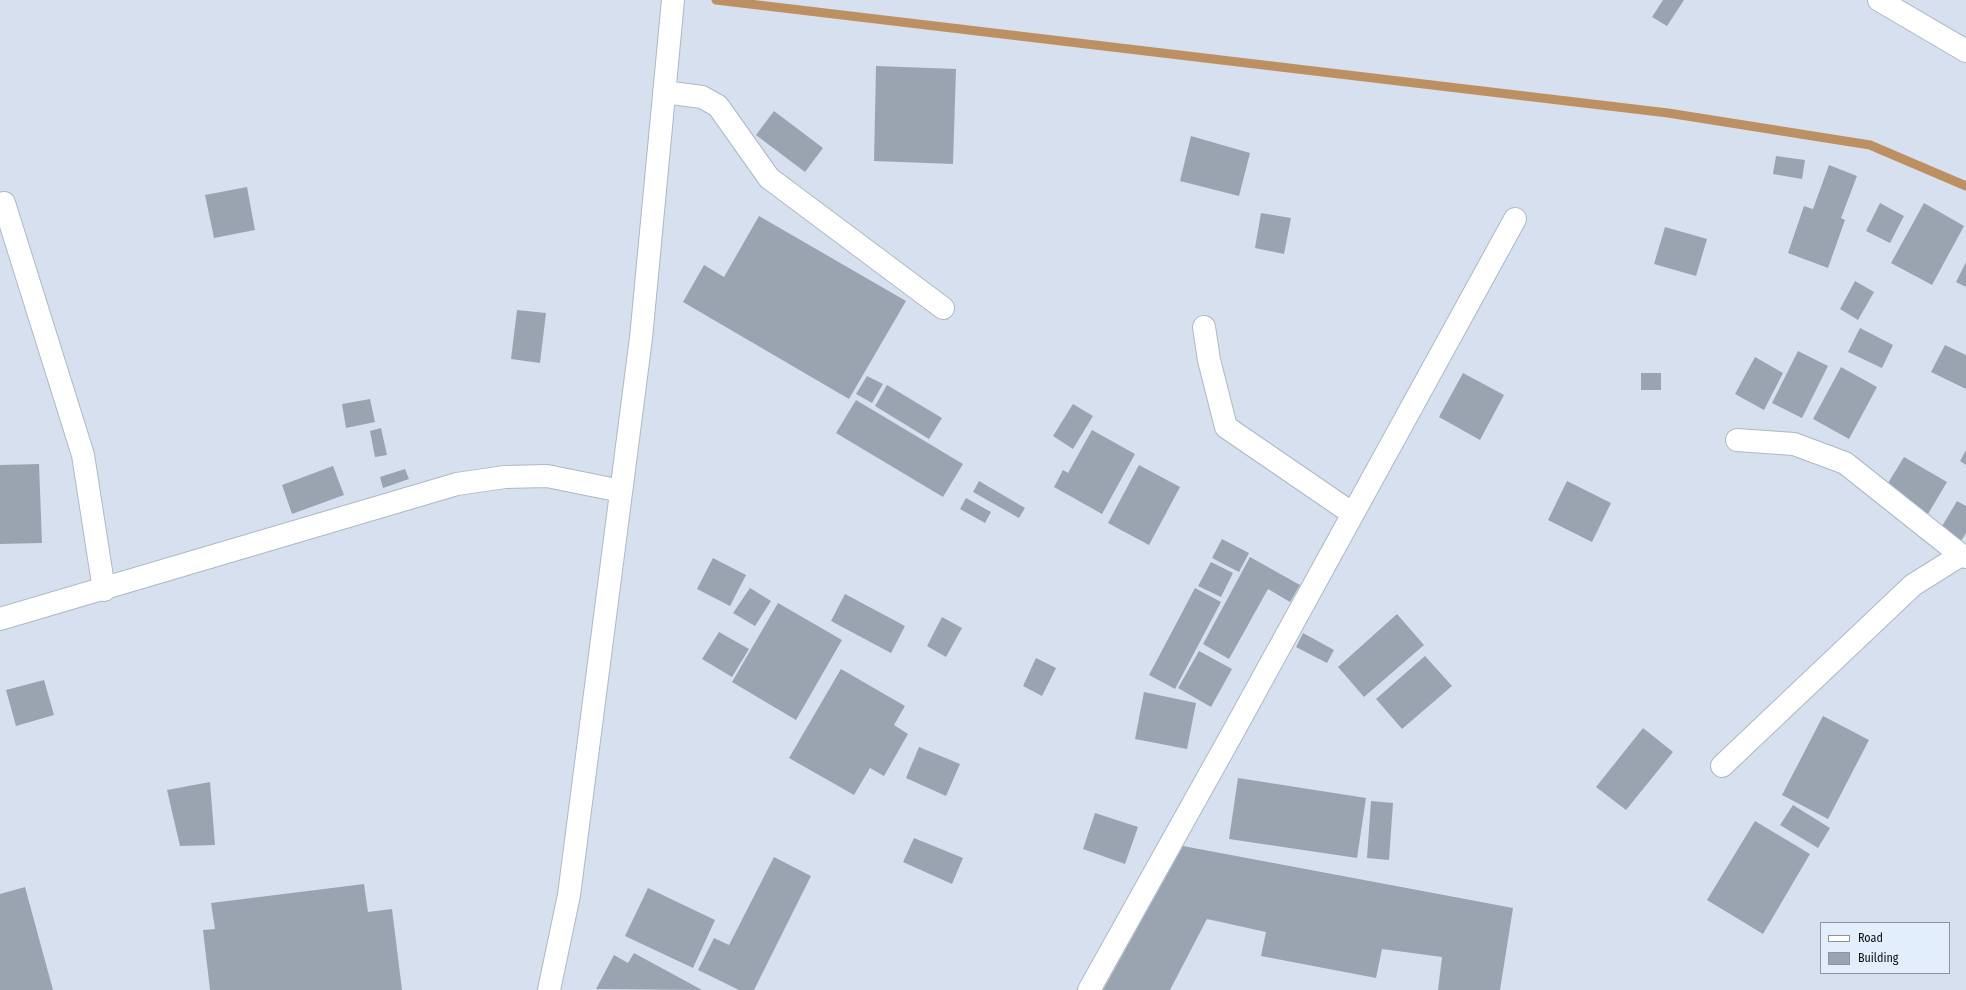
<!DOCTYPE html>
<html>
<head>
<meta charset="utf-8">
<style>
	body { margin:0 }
	#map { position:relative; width:1966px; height:990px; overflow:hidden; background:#d6e0ef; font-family:"Fira Sans Condensed",sans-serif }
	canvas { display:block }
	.legend { position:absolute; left:1820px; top:922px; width:130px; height:52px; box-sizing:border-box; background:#e3eefc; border:1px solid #8d949f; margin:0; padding:5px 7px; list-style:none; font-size:12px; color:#0b0e13 }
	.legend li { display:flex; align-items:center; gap:8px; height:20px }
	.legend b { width:20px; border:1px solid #8d949f }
</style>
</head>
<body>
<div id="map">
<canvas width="1966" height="990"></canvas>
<ul class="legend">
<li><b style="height:5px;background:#fff"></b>Road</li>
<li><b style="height:11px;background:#9aa4b1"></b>Building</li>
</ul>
</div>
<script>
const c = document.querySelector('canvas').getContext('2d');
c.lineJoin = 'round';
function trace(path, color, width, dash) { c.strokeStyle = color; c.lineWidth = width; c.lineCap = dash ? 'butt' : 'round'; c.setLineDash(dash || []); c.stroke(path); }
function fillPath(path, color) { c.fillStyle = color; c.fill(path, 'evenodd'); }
trace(new Path2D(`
	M 716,0 L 1668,113 L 1870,145 L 1966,186`), '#bc9062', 9);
fillPath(new Path2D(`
	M 1663,0 L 1684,0 L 1667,26 L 1652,17 Z
	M 876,66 L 956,69 L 953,164 L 874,161 Z
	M 774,111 L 823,148 L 805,172 L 756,135 Z
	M 1191,136 L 1250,153 L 1239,196 L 1180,181 Z
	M 1776,156 L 1805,160 L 1802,179 L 1773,174 Z
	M 1829,165 L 1857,176 L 1841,218 L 1845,220 L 1828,268 L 1788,253 L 1804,206 L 1813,209 Z
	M 247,187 L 255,230 L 214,238 L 205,195 Z
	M 1880,203 L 1904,216 L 1890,243 L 1866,231 Z
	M 1924,203 L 1964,226 L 1932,285 L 1891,263 Z
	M 1261,213 L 1291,218 L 1284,254 L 1255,248 Z
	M 759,216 L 906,301 L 849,399 L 683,302 L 704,265 L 724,277 Z
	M 1665,227 L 1707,239 L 1696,276 L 1654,264 Z
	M 1966,262 L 1966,287 L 1956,282 Z
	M 1855,281 L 1874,292 L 1858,320 L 1840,309 Z
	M 517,310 L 546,313 L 540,363 L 511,359 Z
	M 1860,328 L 1893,345 L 1882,368 L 1848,352 Z
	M 1945,345 L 1966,355 L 1966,389 L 1931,372 Z
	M 1798,351 L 1828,366 L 1802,418 L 1772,403 Z
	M 1755,357 L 1783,373 L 1764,410 L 1735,394 Z
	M 1841,367 L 1877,387 L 1849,439 L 1813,419 Z
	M 1463,373 L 1504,395 L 1480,440 L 1439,417 Z
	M 1641,373 L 1661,373 L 1661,390 L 1641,390 Z
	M 867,376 L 883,384 L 872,403 L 856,394 Z
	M 887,385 L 942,418 L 929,439 L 875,406 Z
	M 370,399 L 375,422 L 346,428 L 342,404 Z
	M 856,400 L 963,464 L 943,497 L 836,433 Z
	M 1073,404 L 1093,416 L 1073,449 L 1053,436 Z
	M 381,428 L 387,455 L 375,457 L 370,431 Z
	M 1092,430 L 1135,454 L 1102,514 L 1054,487 L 1063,470 L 1068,473 Z
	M 1966,450 L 1966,465 L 1960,461 Z
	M 1904,457 L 1947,482 L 1928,514 L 1885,488 Z
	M 39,464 L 42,543 L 0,544 L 0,465 Z
	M 1139,465 L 1180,487 L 1149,545 L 1108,523 Z
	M 333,466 L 344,495 L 292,514 L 282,485 Z
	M 405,469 L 409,479 L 383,488 L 380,477 Z
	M 979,481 L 1025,508 L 1019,518 L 973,492 Z
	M 1567,481 L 1611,503 L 1592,542 L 1548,520 Z
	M 966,498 L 991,512 L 985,523 L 960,509 Z
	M 1957,501 L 1966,506 L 1966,533 L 1961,541 L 1941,528 Z
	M 1222,539 L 1249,553 L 1239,572 L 1212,558 Z
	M 1250,557 L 1300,585 L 1290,602 L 1268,589 L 1229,659 L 1203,644 Z
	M 713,558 L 746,575 L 730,606 L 697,589 Z
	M 1211,562 L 1233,573 L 1221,597 L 1198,586 Z
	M 750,588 L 771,601 L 755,626 L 733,613 Z
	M 1195,588 L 1221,602 L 1175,689 L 1149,675 Z
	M 845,594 L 905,626 L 891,653 L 831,621 Z
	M 778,603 L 842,640 L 796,720 L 732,682 Z
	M 1397,614 L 1424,645 L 1364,697 L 1338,667 Z
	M 942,617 L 962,628 L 946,657 L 927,646 Z
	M 719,632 L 749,649 L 732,677 L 702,659 Z
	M 1303,633 L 1334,650 L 1327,663 L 1296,647 Z
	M 1199,651 L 1232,669 L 1211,707 L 1178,688 Z
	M 1425,656 L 1452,686 L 1402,729 L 1376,699 Z
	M 1036,658 L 1056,668 L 1042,696 L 1023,686 Z
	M 841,669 L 905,706 L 894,725 L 908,734 L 884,776 L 870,768 L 854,795 L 789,758 Z
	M 44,680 L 54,715 L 16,726 L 6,690 Z
	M 1144,692 L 1196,703 L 1187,749 L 1135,739 Z
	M 1823,716 L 1869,740 L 1828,819 L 1782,795 Z
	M 1643,728 L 1673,752 L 1626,810 L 1596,787 Z
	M 919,747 L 960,764 L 946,796 L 906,778 Z
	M 1238,778 L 1366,798 L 1357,858 L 1229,839 Z
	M 210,782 L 215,845 L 180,846 L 167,790 Z
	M 1371,801 L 1393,803 L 1389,860 L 1367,858 Z
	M 1793,805 L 1830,828 L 1818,848 L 1780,825 Z
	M 1095,813 L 1138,827 L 1125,864 L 1083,849 Z
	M 1755,821 L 1810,854 L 1763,934 L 1707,900 Z
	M 914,838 L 963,858 L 952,884 L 903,862 Z
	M 1183,846 L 1513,908 L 1500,990 L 1438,990 L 1442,957 L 1382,949 L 1376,978 L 1261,956 L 1266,932 L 1207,919 L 1170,990 L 1103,990 Z
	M 774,857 L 811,876 L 754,990 L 739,990 L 698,970 L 714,938 L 729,945 Z
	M 364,884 L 368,912 L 392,909 L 402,990 L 210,990 L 203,930 L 215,929 L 211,903 Z
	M 25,887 L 53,990 L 0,990 L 0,894 Z
	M 648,888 L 715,920 L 693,968 L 625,936 Z
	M 634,953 L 702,990 L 596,989 L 614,955 L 628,963 Z`), '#9aa4b1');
const minor = new Path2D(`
	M 1879,0 L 1966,51
	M 664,92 L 702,97 L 718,106 L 769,178 L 943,308
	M 4,203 L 83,455 L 104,590
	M 1204,327 L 1209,360 L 1226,427 L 1353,514
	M 1737,440 L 1794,444 L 1845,463 L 1961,555
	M 0,619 L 457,484 L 505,477 L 547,476 L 621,491
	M 1722,766 L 1913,585 L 1961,555 L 1966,557
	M 549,990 L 569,895 L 641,338 L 673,0
	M 1089,990 L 1232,734 L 1515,219`);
trace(minor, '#aeb8c6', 24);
trace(minor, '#fff', 22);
</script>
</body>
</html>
